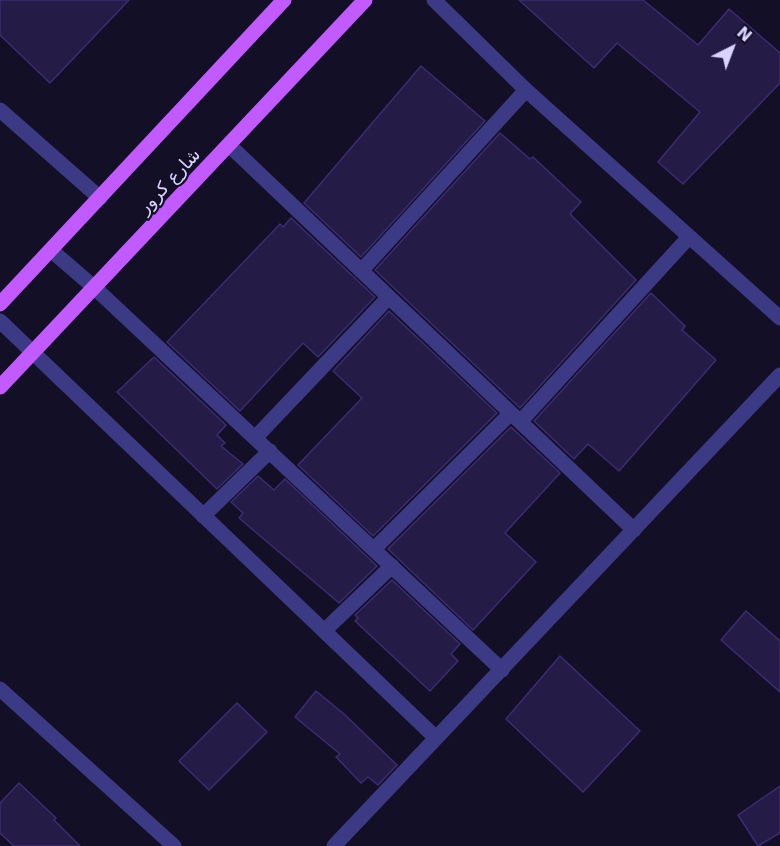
<!DOCTYPE html>
<html>
<head>
<meta charset="utf-8">
<style>
	body { margin:0 }
	#map { position:relative; width:780px; height:846px; overflow:hidden; background:#130f26; font-family:"DejaVu Sans",sans-serif }
	canvas { display:block }
	.north { position:absolute; left:702px; top:18px; width:60px; height:60px; -webkit-text-stroke:4px #130f26; paint-order:stroke; rotate:42deg; font-size:16px; font-weight:700; line-height:24px; text-align:center; color:#d9d4ff }
	.north::after { content:''; display:block; margin:auto; width:21px; height:27px; background:#d9d4ff; clip-path:polygon(50% 0,100% 100%,50% 72%,0 100%) }
</style>
</head>
<body>
<div id="map">
<canvas width="780" height="846"></canvas>
<div class="north">N</div>
</div>
<script>
const c = document.querySelector('canvas').getContext('2d');
c.lineJoin = 'round';
function fillPath(path, color) { c.fillStyle = color; c.fill(path, 'evenodd'); }
function trace(path, color, width, dash) { c.strokeStyle = color; c.lineWidth = width; c.lineCap = dash ? 'butt' : 'round'; c.setLineDash(dash || []); c.stroke(path); }
function label(font, color, halo, rows, align = 'center') {
  c.font = font + ' "DejaVu Sans",Cairo,sans-serif'; c.lineWidth = 4.5; c.setLineDash([]); c.textBaseline = 'middle'; c.strokeStyle = halo; c.fillStyle = color; for (const [text, x, y, turn = 0] of rows) {
    c.save(); c.translate(x, y); c.rotate((+turn || 0) * Math.PI / 180); c.textAlign = isNaN(turn) ? turn : align; if (halo) c.strokeText(text, 0, 0); c.fillText(text, 0, 0); c.restore();
  }
}
const building = new Path2D(`
	M 0,0 L 129,0 L 50,83 L 0,35 Z
	M 519,0 L 643,0 L 698,45 L 729,9 L 780,53 L 780,83 L 683,184 L 658,162 L 700,112 L 617,43 L 594,68 Z
	M 421,66 L 485,121 L 361,257 L 304,203 Z
	M 500,133 L 530,159 L 533,157 L 581,202 L 570,214 L 636,280 L 520,408 L 375,270 Z
	M 291,218 L 375,297 L 318,357 L 303,343 L 240,411 L 167,342 L 280,224 L 283,227 Z
	M 651,293 L 685,326 L 682,330 L 716,360 L 619,471 L 588,444 L 574,459 L 534,421 Z
	M 389,311 L 497,413 L 373,536 L 298,465 L 362,398 L 333,371 Z
	M 154,357 L 226,425 L 217,435 L 225,443 L 221,446 L 243,464 L 217,489 L 117,392 Z
	M 511,427 L 560,473 L 505,533 L 536,562 L 473,630 L 388,549 Z
	M 258,476 L 274,490 L 285,479 L 377,566 L 339,603 L 239,518 L 243,513 L 231,502 Z
	M 392,580 L 460,644 L 451,654 L 458,661 L 430,691 L 355,621 L 358,618 L 355,615 Z
	M 746,611 L 780,641 L 780,692 L 721,640 Z
	M 560,656 L 640,731 L 583,792 L 506,719 Z
	M 316,691 L 344,714 L 397,765 L 378,785 L 368,777 L 361,783 L 336,757 L 340,754 L 295,717 Z
	M 237,703 L 267,732 L 209,790 L 179,761 Z
	M 19,783 L 56,818 L 54,820 L 80,846 L 14,846 L 0,833 L 0,803 Z
	M 780,786 L 780,833 L 758,846 L 738,815 Z`);
fillPath(building, '#241b47');
trace(building, '#3b2d73', 1.5);
trace(new Path2D(`
	M 434,0 L 526,90 L 780,318
	M 0,110 L 100,198
	M 230,146 L 634,530
	M 52,251 L 96,289 L 502,670
	M 361,271 L 526,90
	M 0,321 L 436,738
	M 520,422 L 689,237
	M 255,438 L 389,297
	M 203,516 L 270,451
	M 374,549 L 511,413
	M 324,631 L 392,566
	M 0,689 L 174,846
	M 334,846 L 780,375`), '#3d3a85', 15);
trace(new Path2D(`
	M 0,304 L 284,0
	M 0,387 L 365,0`), '#c25bff', 15);
label('18px', '#d9d4ff', '#130f26', [
	["شارع كرور",170,182,-47]
]);
</script>
</body>
</html>
